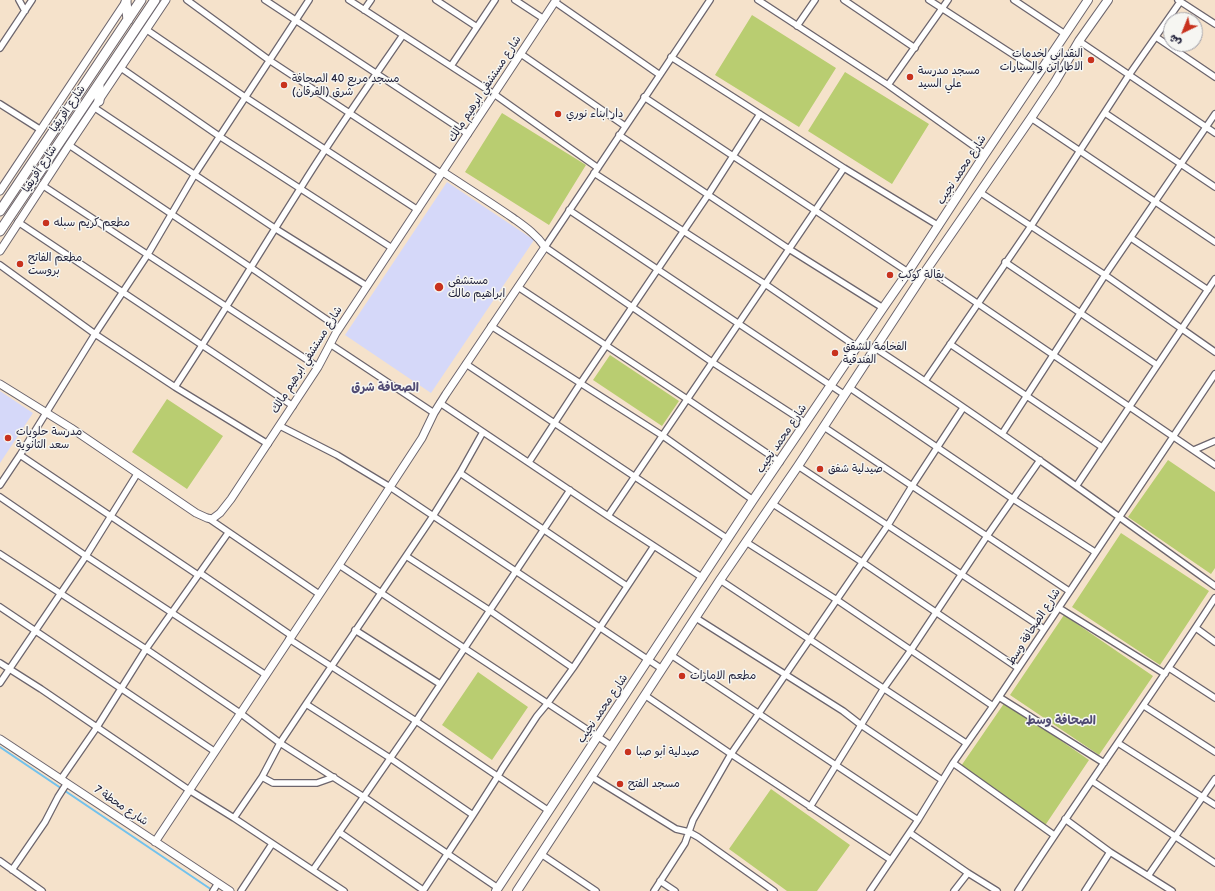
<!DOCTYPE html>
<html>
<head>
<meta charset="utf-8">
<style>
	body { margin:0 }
	#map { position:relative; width:1215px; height:891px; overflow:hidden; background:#f5e2cb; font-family:"Balsamiq Sans","Playpen Sans Arabic",sans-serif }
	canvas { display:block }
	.north { position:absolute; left:1163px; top:12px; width:40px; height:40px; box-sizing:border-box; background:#f6f6f2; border:1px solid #a1a1a9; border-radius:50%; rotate:223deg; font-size:11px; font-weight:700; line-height:16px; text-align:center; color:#22223b }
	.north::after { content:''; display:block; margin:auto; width:14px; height:18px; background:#c8321e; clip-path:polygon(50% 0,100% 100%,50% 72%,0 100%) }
</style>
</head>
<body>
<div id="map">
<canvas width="1215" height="891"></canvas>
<div class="north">ش</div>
</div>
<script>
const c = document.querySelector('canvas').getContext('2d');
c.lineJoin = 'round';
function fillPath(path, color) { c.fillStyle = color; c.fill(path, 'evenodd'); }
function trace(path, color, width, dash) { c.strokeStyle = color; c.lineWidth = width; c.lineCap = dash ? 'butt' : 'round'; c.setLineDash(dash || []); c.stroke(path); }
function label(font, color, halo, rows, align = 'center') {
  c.font = font + ' "Balsamiq Sans","Playpen Sans Arabic",sans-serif'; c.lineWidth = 3; c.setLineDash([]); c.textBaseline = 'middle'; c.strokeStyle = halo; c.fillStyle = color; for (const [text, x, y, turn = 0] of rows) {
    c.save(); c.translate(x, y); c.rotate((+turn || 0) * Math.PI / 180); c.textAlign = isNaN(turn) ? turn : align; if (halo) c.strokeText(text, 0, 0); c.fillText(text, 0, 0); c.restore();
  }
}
fillPath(new Path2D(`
	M 447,182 L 534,240 L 431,393 L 345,335 Z
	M 0,391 L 33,413 L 0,463 Z`), '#d5d8f9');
fillPath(new Path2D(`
	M 752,15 L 836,68 L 799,127 L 715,75 Z
	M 845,72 L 929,124 L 892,184 L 808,131 Z
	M 502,113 L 586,165 L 549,225 L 465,172 Z
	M 610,355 L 679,401 L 662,426 L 593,380 Z
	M 167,399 L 223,436 L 187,489 L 132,452 Z
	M 1168,460 L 1215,492 L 1215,568 L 1211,574 L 1128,517 Z
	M 1121,533 L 1209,591 L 1160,665 L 1072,607 Z
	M 1064,615 L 1153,676 L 1099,755 L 1010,695 Z
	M 478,672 L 528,707 L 492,760 L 442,725 Z
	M 1005,702 L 1089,760 L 1044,827 L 959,769 Z
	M 771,789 L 850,845 L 817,891 L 787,891 L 729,849 Z`), '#b9cd71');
trace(new Path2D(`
	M 0,747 L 212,890`), '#72c2ed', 2);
const minor = new Path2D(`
	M 19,0 L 25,11
	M 187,0 L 269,60 L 442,174
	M 265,0 L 468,134
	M 349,0 L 494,94 L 598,168
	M 436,0 L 477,27
	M 515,0 L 544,19
	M 710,0 L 545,247 L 712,362 L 806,423
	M 758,0 L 888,85 L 985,154
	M 844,0 L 915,48
	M 929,0 L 1040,72
	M 1014,0 L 1065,34
	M 1178,0 L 1215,24
	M 555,2 L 660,75
	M 364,10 L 371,0
	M 797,26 L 815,0
	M 147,30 L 245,97 L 418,210
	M 1156,37 L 1215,77
	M 1079,41 L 1215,133
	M 0,48 L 32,0
	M 521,54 L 625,126
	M 671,57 L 844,168 L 939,226
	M 451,66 L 495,0
	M 121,68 L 219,136 L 392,248
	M 888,85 L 948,0
	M 644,97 L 908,272
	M 0,104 L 41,130
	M 95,108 L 276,229 L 367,286
	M 1105,113 L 1215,187
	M 1031,118 L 1215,242
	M 619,135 L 789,249 L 883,308
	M 69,145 L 250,267 L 339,328
	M 594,173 L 765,284 L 857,347
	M 42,185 L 318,367
	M 981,193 L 1105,275 L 1215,352
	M 569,210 L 845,395
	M 18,222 L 293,406
	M 1131,238 L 1208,290
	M 1005,262 L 1157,365
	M 0,265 L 95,334 L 175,387 L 268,444
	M 927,269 L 1215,465
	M 518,287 L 687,399 L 780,462
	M 491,326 L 663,436 L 753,500
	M 330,344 L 434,413
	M 950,344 L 1102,447
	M 875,348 C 991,424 1103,505 1215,586
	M 466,364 L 728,539
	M 925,381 L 1031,226 L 1129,75 L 1180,2
	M 175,387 C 218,322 258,255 300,189 C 332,137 368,86 403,35
	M 850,388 L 1013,499 L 1095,552
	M 440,403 L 608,516 L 703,578
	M 280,426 L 337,455 L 390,487 L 662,669
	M 824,427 L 1069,591
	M 1002,434 L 1105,275 L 1215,114
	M 1194,450 L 1215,441
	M 20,455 L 198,575
	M 529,462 L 580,384 L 708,195 L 760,114
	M 798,466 L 1044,629
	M 460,473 L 627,586
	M 0,485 L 20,455 L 95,334 L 148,254 L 195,174 L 309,0
	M 1077,485 L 1215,279
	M 0,497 L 86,556 L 266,675
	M 773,504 L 862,562 L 1018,668
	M 608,516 L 844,168
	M 208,518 L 319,594
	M 746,542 L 837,600 L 993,706
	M 0,554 L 146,649 L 240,713 L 280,743 L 364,797 L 498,888
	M 406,556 L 489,610 L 573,668
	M 339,565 L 612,746
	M 200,573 L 292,636
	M 720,580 L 966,743
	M 0,607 L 214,751
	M 1059,608 L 1165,674
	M 696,618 L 843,711 L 861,725 L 942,780
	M 1196,628 L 1215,642
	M 355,630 L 440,684
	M 289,639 L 416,721 L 549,811
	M 671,655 L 918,820
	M 0,663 L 41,689 L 189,790 L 234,818 L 344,891
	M 1169,668 L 1215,698
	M 0,683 L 86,556 L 137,474
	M 646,696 L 731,754 L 891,860
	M 999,697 L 1104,763
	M 306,704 L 390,758 L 473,815
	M 1144,706 L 1215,752
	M 1118,743 L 1215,805
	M 953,763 L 1054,835
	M 262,777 L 273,783 L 317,783 L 334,777
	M 592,777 L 676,829 L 689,832 L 698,837 L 774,891
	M 61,779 L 97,727 L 146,649 L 228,533
	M 1092,781 L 1215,863
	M 810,807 L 884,688 L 911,650 L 987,536 L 1040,460
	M 234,818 L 262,777 L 280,743 L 306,704 L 433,516 L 460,473 L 483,432
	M 1065,819 L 1110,852 L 1172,891
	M 339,832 L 423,890
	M 910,833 L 968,873 L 997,891
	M 541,854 L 596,891
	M 0,861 L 42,891
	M 12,870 L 45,822 L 58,797 L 67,783
	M 313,870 L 416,721 L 570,490
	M 1148,876 L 1215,779
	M 660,881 L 675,891
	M 213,891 L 218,883
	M 241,891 L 272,844
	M 423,891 L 473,815 L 498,776 L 502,769 L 537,716 L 547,704 L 573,668 L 654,546
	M 654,891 L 685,843 L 693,820 L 731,754 L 888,525 L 912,486 L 963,408
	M 870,891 L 918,820 L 953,763 L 993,706 L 1215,374
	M 954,891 L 968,873
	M 1018,891 C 1082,792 1151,697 1215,598
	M 1085,891 L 1110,852`);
const tertiary = new Path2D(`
	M 0,191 L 127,0
	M 0,251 L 69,145 L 166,0
	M 0,384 L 71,428 L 196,513 L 207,518 L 212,519 L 220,513 L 231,499 L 318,367 L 336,333 L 556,0
	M 0,739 L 230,891
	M 155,842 L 339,565 L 422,438 L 434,413 L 446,394 L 545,247 C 536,234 524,226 513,218 C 490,202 466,187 443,172`);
const secondary = new Path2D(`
	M 496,891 L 753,500 L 883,308 L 908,272 L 985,154 L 1088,0
	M 517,891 L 720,580 L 798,466 L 927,269 L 1031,118 L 1055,82 L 1079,41 L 1108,0`);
const trunk = new Path2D(`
	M 126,2 L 128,20
	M 99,84 L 99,101
	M 0,211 L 141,0
	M 0,231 L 155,0`);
trace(minor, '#6c656d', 8);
trace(tertiary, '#6c656d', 9);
trace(secondary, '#6c656d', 10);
trace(trunk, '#6c656d', 11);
trace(minor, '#fff', 5.5);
trace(tertiary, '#fff', 7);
trace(secondary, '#fff', 8);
trace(trunk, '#fff', 9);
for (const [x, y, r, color] of [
	[1091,60,4,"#c8321e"],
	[910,77,4,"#c8321e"],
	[284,85,4,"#c8321e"],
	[558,114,4,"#c8321e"],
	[46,223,4,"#c8321e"],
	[20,264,4,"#c8321e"],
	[890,275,4,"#c8321e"],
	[439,287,5,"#c8321e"],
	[835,353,4,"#c8321e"],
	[8,438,4,"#c8321e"],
	[820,469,4,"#c8321e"],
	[682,676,4,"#c8321e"],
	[628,752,4,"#c8321e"],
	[620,784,4,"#c8321e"]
]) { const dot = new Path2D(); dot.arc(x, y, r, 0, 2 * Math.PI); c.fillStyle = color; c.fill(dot); trace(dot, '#f6f6f2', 1.5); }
label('11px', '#22223b', '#f6f6f2', [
	["النقدابي لخدمات",1083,54,"right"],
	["الاطاراتن والسيارات",1083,67,"right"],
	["مسجد مدرسة",918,71],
	["علي السيد",918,84],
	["مسجد مربع 40 الصحافة",292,79],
	["شرق (الفرقان)",292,92],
	["دار ابناء نوري",566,114],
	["مطعم كريم سبله",54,223],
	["مطعم الفاتح",28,258],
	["بروست",28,271],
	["بقالة كوكب",898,275],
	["مستشفى",448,281],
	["ابراهيم مالك",448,294],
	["الفخامة للشقق",843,347],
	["الفندقية",843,360],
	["مدرسة حلويات",16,432],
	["سعد الثانوية",16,445],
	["صيدلية شفق",828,469],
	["مطعم الامارات",690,676],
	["صيدلية أبو صبا",636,752],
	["مسجد الفتح",628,784]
], 'left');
label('11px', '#22223b', '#f6f6f2', [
	["شارع مستشفي ابرهيم مالك",485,89,-57],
	["شارع افريقيا",68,109,-56],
	["شارع أفريقيا",40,169,-57],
	["شارع محمد نجيب",962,170,-57],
	["شارع مستشفي ابرهيم مالك",307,360,-58],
	["شارع محمد نجيب",782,439,-56],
	["شارع الصحافة وسط",1034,627,-57],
	["شارع محمد نجيب",603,709,-56],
	["شارع محطة 7",121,806,34]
]);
label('bold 12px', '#514c74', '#f6f6f2', [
	["الصحافة شرق",385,388],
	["الصحافة وسط",1061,721]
]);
</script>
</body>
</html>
